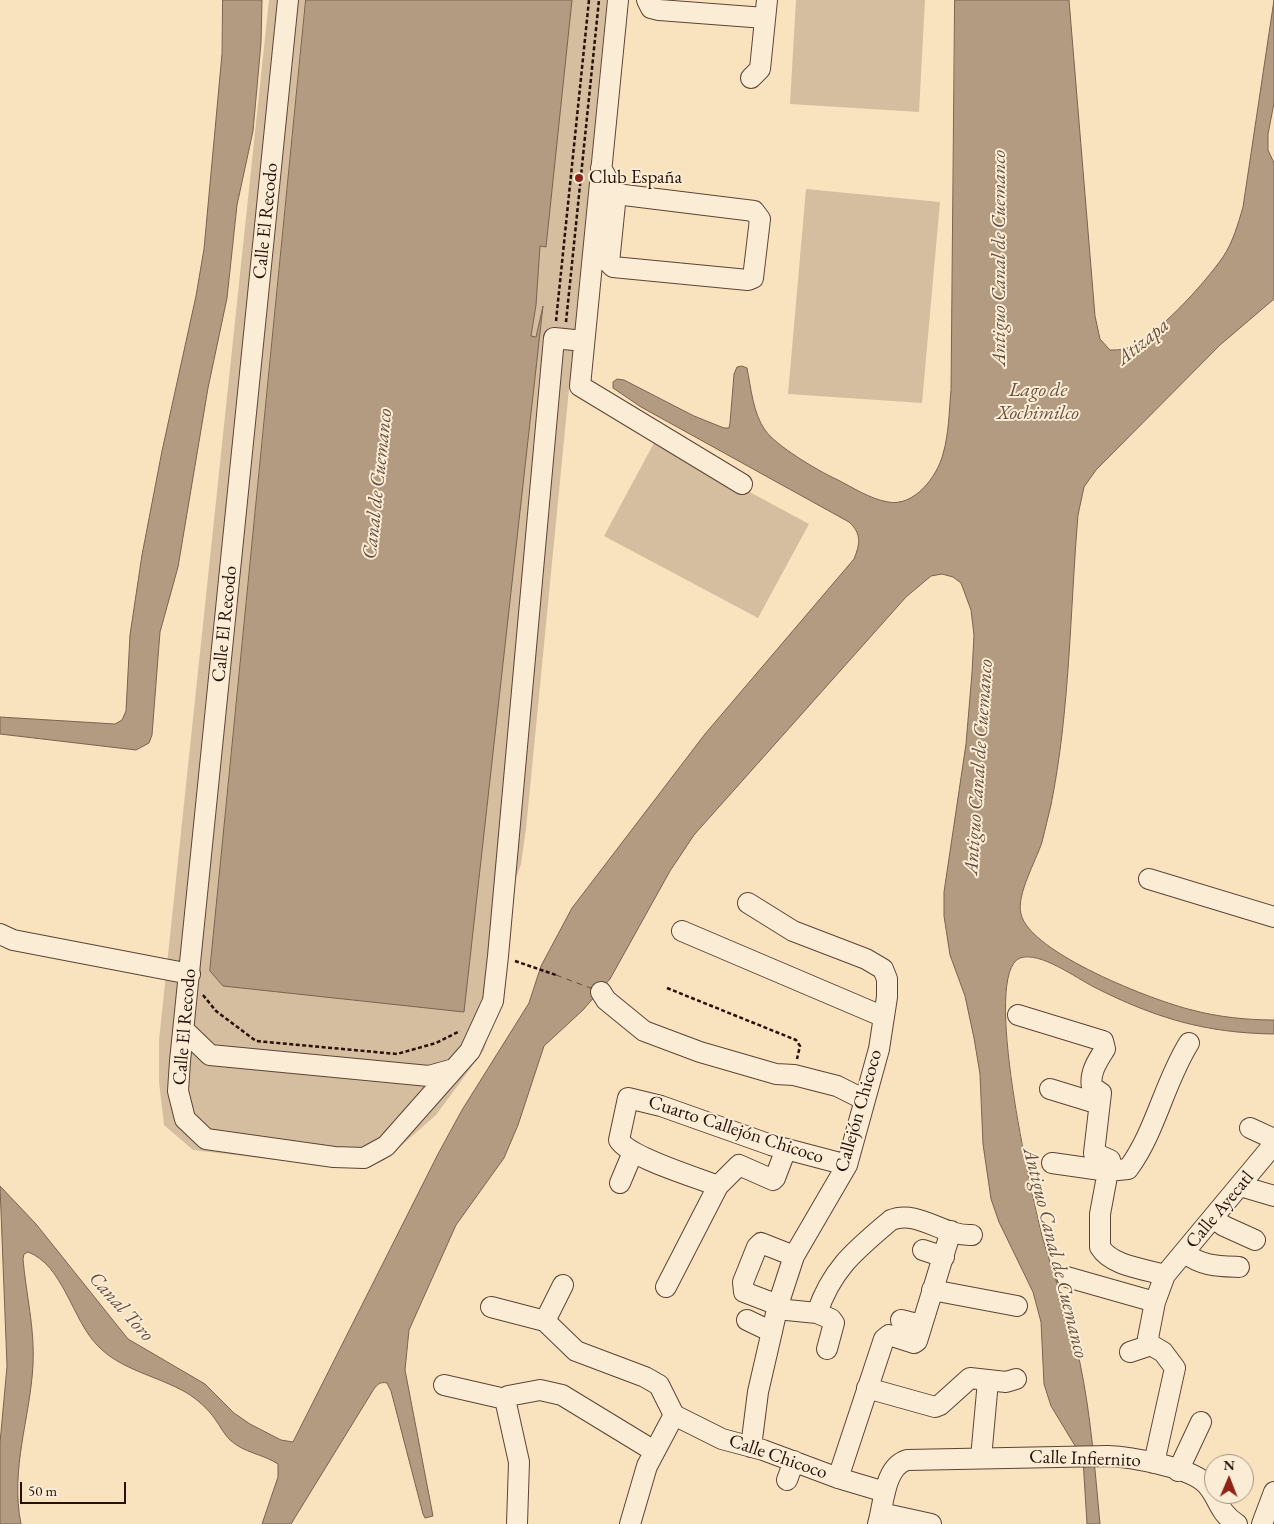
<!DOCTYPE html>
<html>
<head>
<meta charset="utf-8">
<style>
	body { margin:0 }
	#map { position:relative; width:1274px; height:1524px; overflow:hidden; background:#f9e2be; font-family:"EB Garamond",serif }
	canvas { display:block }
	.north { position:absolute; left:1204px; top:1454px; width:50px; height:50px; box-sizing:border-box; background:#fbecd5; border:1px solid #a69483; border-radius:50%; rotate:1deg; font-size:14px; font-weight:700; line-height:20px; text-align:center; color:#271008 }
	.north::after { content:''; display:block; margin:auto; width:18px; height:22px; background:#8f2418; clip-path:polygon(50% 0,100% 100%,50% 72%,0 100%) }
	.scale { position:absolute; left:20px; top:1482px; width:106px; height:22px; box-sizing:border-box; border:2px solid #271008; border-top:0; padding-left:6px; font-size:15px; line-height:18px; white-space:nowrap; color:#271008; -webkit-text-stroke:4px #fbecd5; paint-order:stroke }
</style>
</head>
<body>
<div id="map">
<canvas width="1274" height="1524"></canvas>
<div class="north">N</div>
<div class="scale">50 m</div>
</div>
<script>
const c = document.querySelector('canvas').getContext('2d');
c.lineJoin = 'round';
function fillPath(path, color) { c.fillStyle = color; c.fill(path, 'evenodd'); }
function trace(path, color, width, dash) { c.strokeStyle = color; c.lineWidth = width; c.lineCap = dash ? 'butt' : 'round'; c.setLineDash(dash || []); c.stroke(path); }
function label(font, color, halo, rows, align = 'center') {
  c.font = font + ' "EB Garamond",serif'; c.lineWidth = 4; c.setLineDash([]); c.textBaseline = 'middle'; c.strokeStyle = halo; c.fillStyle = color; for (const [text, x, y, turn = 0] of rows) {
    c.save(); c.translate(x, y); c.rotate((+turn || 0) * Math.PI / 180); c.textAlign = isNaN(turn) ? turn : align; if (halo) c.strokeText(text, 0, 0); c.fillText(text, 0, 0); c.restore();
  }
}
fillPath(new Path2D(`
	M 269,0 L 607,0 L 526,829 L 521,864 L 511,892 L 494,1015 L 484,1050 L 436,1115 L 386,1159 L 368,1168 L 336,1167 L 193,1150 L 164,1125 L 159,1082 L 159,1040 Z
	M 796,0 L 925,0 L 919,112 L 790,104 Z
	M 806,189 L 940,202 L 922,403 L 788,394 Z
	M 655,441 L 809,524 L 758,618 L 604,536 Z`), '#d5be9f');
const water = new Path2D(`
	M 223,0 L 262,0 L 261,43 L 253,131 L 237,205 L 227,298 L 208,388 L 178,567 L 160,632 L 152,735 L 149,743 L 136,750 L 0,734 L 0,717 L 115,724 L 122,720 L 126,711 L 130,635 L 142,555 L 162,451 L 196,296 L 204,249 L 222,54 Z
	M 306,0 L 572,0 L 546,247 L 540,246 L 536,305 L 531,336 L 536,337 L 543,306 L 464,1012 L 223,986 L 210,971 Z
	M 955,0 L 1069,0 L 1095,316 L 1100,339 L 1110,350 C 1115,350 1120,350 1125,349 C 1156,338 1204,284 1223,257 C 1233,242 1238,224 1243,207 L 1274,0 L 1274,103 L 1268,134 L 1268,150 L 1274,163 L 1274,299 L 1220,345 L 1096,470 L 1084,487 L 1078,515 C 1070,611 1070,710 1051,805 C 1048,817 1045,830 1042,842 C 1036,861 1016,895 1021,914 C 1030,953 1154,1001 1192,1010 C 1218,1017 1247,1020 1274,1020 L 1274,1034 C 1205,1033 1155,1018 1094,987 C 1076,978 1040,951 1020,958 C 981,974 1032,1195 1041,1232 C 1053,1276 1071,1318 1080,1363 C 1091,1416 1095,1470 1100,1524 L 1087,1524 L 1083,1459 L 1051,1406 L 1044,1384 L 1041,1322 L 1033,1292 L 999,1222 L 991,1199 L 983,1144 L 980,1074 L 974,1038 L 965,996 L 950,955 L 944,916 L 944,892 L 966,744 L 972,673 L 974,635 L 971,610 L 961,583 L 953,577 L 942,574 L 931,576 L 906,597 L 694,835 L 670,871 L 610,979 L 583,1010 L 544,1046 L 518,1125 L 504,1158 L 456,1225 L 409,1330 L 405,1370 L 433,1516 L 425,1518 L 423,1514 L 391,1391 L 387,1383 C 379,1381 376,1386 372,1392 L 291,1524 L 262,1524 L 278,1477 L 278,1464 C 263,1454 244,1453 230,1440 C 224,1434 220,1426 215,1419 C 208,1409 198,1400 187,1393 C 158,1376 120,1370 97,1345 C 72,1319 63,1265 28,1252 L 24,1254 L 23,1259 C 26,1294 35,1329 33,1365 C 30,1419 10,1469 21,1524 L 0,1524 L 0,1443 L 7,1366 L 0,1186 L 36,1224 L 128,1339 L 205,1384 L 234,1413 L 250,1424 L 281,1440 L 293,1442 L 438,1154 L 462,1110 L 529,1003 L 541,966 L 572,908 L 705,734 L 854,559 C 860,544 862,534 849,522 L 641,407 L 613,388 L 613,382 L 617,379 L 624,380 L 694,416 L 724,428 L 729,428 L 730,423 L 734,374 L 737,367 L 742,366 L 747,368 C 751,388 753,413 765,430 C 775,445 818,471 836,479 C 852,487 870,499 888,502 C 914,507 937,477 943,454 C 949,433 949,412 951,390 Z`);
fillPath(water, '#b29b80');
trace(water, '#7a6350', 1);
trace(new Path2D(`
	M 556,975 L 593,989`), '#664f3e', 1, [6, 5]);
const minor = new Path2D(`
	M 288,0 L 180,1061 L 178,1091 L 185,1119 L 206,1139 L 334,1157 L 364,1158 L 386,1146 L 470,1051 L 493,1001 L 498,956 L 554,338 L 584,341
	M 618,0 L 580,386 L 742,484
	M 647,0 L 651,8 L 659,10 L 765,18
	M 751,78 L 760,69 L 767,0
	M 601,168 L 616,194 L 609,263 L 613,267 L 748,280 L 753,278 L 760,219 L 754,211 L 616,194
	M 1149,879 L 1274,917
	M 748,903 L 793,931 L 866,959 L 883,969 L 887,979 L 887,997 L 879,1049 L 847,1165 L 794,1256 L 778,1305 L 758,1392 L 751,1447
	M 682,931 L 884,1017
	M 0,934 L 13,940 L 190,974
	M 601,992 L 606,1000 L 644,1031 L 700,1052 L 776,1074 L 794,1075 L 837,1086 L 865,1100
	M 1018,1015 L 1103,1041 L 1105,1049 C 1098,1060 1089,1073 1092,1087 L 1101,1093 L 1094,1153 L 1110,1160 L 1100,1214 L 1100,1247 C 1111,1266 1145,1269 1165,1275
	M 184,1030 L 210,1055 L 429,1076 L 454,1069
	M 1050,1089 L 1099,1104
	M 1250,1128 L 1274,1139
	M 1052,1163 L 1108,1171 L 1128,1169 C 1156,1131 1164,1083 1189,1043
	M 620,1183 L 633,1152
	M 718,1186 C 696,1177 630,1158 619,1140 L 628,1098 L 661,1106 L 771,1145 L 847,1165
	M 1240,1186 L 1274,1196
	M 1213,1218 L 1224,1226 L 1255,1240
	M 923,1250 L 944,1257
	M 1185,1253 C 1201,1266 1218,1266 1239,1267
	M 1067,1277 L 1155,1302
	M 666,1287 L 718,1186 L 739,1165 L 773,1180 L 775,1178 L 786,1149
	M 932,1290 L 1017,1306
	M 778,1305 L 744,1292 L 743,1282 L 757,1247 L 761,1243 L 794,1256
	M 491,1307 L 545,1321
	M 777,1309 L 817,1313 C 832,1268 856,1250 891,1220 C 918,1209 944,1237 972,1235
	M 817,1313 L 831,1319 L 834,1323 L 827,1349
	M 747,1320 L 772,1332
	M 901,1320 L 921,1325
	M 545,1321 L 576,1351 L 645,1377 L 659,1385 L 674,1415
	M 545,1321 L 563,1285
	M 1130,1352 L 1151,1345
	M 444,1385 L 505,1399
	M 867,1388 L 935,1407 L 940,1405 L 970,1378 L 1006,1382 L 1016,1379
	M 505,1399 L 508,1396 L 540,1390 L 562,1395 L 654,1451
	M 505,1399 L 519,1462 L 517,1524
	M 674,1415 L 722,1439 L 763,1450 L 838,1478 L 885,1492
	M 981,1458 L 988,1381
	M 1154,1463 L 1175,1368 L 1163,1352 L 1151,1345 L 1148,1338 L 1155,1302 L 1165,1275 L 1274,1144
	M 1178,1471 L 1201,1422
	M 838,1478 L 884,1339 L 889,1335 L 914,1343 L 917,1341 L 951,1231
	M 787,1480 L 794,1461
	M 881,1513 L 931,1524
	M 630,1524 L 647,1466 L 674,1415
	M 878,1524 C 884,1504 884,1467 907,1460 L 1108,1456 C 1131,1457 1187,1467 1204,1482 C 1219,1495 1216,1511 1237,1524
	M 1262,1524 L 1274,1492`);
trace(minor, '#5c4436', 22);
trace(new Path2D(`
	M 556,321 L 589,0
	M 566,322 L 599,0
	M 515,961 L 556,975
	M 667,988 L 796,1040 L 800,1046 L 797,1059
	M 203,995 L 216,1011 L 256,1041 L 397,1054 L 436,1043 L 460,1031`), '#271008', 2.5, [4, 2.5]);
trace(minor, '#fbecd5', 20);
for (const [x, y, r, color] of [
	[579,178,5,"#8f2418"]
]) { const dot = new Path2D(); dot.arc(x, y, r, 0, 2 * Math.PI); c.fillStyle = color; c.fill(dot); trace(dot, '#fbecd5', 2); }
label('19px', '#271008', '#fbecd5', [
	["Club España",589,178]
], 'left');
label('19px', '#271008', '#fbecd5', [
	["Calle El Recodo",266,221,-84],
	["Calle El Recodo",225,624,-84],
	["Calle El Recodo",185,1027,-85],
	["Callejón Chicoco",859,1111,-74],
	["Cuarto Callejón Chicoco",736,1130,18],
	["Calle Ayecatl",1220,1210,-50],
	["Calle Chicoco",778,1457,19],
	["Calle Infiernito",1085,1459,2]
]);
label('italic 20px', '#664f3e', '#fbecd5', [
	["Antiguo Canal de Cuemanco",1000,258,-90],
	["Atizapa",1143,342,-39],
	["Lago de",1038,391],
	["Xochimilco",1038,414],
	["Canal de Cuemanco",378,484,-84],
	["Antiguo Canal de Cuemanco",979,767,-86],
	["Antiguo Canal de Cuemanco",1055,1253,76],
	["Canal Toro",121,1307,48]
]);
</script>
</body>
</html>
